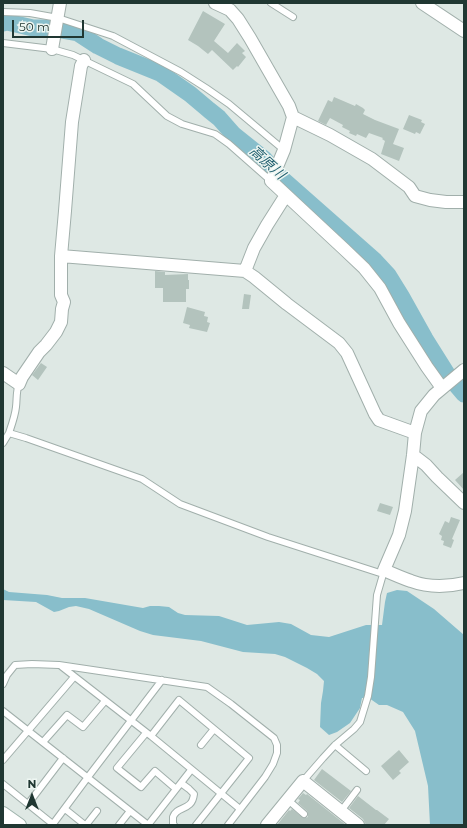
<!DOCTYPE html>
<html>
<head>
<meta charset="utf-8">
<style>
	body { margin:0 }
	#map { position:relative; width:467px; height:828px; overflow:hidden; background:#dee8e4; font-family:Montserrat,sans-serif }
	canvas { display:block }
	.frame { position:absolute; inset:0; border:4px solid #203732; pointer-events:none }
	.north { position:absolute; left:12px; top:776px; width:40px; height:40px; -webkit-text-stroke:3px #eef6f2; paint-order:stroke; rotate:0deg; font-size:11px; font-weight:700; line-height:16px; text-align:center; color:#203732 }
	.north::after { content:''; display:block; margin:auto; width:14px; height:18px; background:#203732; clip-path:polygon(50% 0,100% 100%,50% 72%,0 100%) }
	.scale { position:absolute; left:12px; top:20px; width:72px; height:18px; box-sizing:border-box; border:2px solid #203732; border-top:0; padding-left:5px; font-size:12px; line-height:14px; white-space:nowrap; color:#203732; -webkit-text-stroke:3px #eef6f2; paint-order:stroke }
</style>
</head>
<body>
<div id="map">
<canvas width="467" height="828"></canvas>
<div class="frame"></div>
<div class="north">N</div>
<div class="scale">50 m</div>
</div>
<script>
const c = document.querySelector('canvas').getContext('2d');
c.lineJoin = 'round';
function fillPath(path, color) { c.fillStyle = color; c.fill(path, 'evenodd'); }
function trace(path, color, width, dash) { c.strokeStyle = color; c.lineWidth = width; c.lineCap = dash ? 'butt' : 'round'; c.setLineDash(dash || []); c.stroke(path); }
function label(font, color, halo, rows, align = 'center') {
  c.font = font + ' Montserrat,"Noto Sans JP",sans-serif'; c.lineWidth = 3; c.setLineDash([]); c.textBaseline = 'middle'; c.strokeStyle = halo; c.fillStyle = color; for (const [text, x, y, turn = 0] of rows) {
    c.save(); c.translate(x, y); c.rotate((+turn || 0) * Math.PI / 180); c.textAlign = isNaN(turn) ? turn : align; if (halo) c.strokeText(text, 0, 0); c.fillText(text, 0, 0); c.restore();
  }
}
fillPath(new Path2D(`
	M 3,589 L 9,592 L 47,595 L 62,598 L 85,598 L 143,608 L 150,606 L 159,606 L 169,607 L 178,613 L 185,615 L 219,616 L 247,625 L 279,622 L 291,624 L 311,635 L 329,637 L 366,625 L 382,625 L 385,602 L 387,593 L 397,590 L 407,591 L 434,609 L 464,635 L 464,825 L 430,825 L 428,786 L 415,731 L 403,712 L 387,705 L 379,705 L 369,698 L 362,698 L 360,708 L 350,723 L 337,732 L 329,735 L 320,727 L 321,703 L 323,691 L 324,681 L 317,674 L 307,668 L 285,657 L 275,654 L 243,652 L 201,641 L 153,635 L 140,631 L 89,609 L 76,606 L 69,607 L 59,611 L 54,612 L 36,602 L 3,600 Z`), '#88becb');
trace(new Path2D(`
	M 3,23 L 7,22 L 33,28 L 50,28 L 78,33 L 98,46 L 118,56 L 160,73 L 190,94 L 209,110 L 219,118 L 234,135 L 264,159 L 282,179 L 375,261 L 388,275 L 401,296 L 425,339 L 447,374 L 464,394`), '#88becb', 17);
fillPath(new Path2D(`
	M 203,11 L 225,24 L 214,41 L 228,53 L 237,43 L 245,51 L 242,53 L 246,57 L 238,67 L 237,66 L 233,70 L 212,50 L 208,54 L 198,46 L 188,40 Z
	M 334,97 L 355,106 L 356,104 L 363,108 L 365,110 L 363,114 L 375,120 L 399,129 L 393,144 L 404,148 L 399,161 L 381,154 L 385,141 L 382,139 L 383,138 L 369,133 L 366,138 L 357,134 L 356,136 L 349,133 L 350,131 L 342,127 L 343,125 L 330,118 L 326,125 L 318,121 L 328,100 L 332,102 Z
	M 409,115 L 422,120 L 421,122 L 425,124 L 420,134 L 416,132 L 415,134 L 403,129 Z
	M 155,271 L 165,272 L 165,275 L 188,274 L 188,280 L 189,280 L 189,289 L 186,289 L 186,302 L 163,302 L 163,288 L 155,288 Z
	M 244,294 L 251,295 L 249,309 L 242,309 Z
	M 187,307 L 205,312 L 204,316 L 208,317 L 207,322 L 210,323 L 207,332 L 189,328 L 190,325 L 183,323 Z
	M 41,363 L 47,367 L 38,380 L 32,375 Z
	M 464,472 L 464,490 L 455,480 Z
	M 380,503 L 393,507 L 390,515 L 377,511 Z
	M 451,517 L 460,520 L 452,539 L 454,540 L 451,548 L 443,545 L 444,541 L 441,540 L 442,536 L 439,534 L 445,521 L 449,523 Z
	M 399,750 L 409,762 L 399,771 L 401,773 L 393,780 L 381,766 Z
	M 322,769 L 351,791 L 342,802 L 314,780 Z
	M 303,793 L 306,795 L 307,794 L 346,825 L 277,825 L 289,810 L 290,811 L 292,809 L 303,818 L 305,818 L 308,817 L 308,813 L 307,811 L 298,803 L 300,800 L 298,799 Z
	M 358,796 L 376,810 L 377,810 L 389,819 L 384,825 L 366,825 L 363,819 L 349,808 Z`), '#b3c3bd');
const lane = new Path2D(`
	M 271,3 L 293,17
	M 3,12 L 30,13 L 58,18 L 113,36 L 181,72 L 206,88 L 229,104 L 284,150
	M 3,43 L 52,49 L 73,55 L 133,84 L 167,116 L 182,124 L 215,134 L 229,144 L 271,181
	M 9,433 C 12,424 15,416 16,407 C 17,399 16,391 19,384
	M 3,443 L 9,433 L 26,438 L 142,479 L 180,504 L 268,537 L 383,574
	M 61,666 L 151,736 L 240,809
	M 3,684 L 7,675 L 15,665 L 32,664 L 59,665 L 207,687 L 231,704 L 274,738 L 277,745 L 277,753 L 273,764 L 265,777 L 228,825
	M 3,711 L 148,825
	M 146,733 L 117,768 L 141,787 L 155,771 L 176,789
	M 151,736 L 179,700 L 249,758 L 196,825
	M 43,742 L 67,715 L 83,727 L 105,701
	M 201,745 L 214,729
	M 335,745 L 366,771
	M 3,760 L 74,677
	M 303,781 L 323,758 L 335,745 L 354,729 L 360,722 L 368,696 L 371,677 L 377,595 L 384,571
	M 3,784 L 54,825
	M 288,800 L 304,814
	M 28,804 L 63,758
	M 65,809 L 85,825
	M 341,811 L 357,790
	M 3,820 L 9,825
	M 53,824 L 88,777 L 162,680
	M 86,825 L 97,811
	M 119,825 L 130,811
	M 148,825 L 191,770
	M 174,825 L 173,824 C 173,822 173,819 173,817 C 177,805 192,812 194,794 L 189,789 L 181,783`);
const street = new Path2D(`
	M 215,3 L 230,10 L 238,19 L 250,38 L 289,106 L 293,117 L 284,150 L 271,181 L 344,249 L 364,268 L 380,288 L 399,323 L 427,367 L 442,388
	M 422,3 L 464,31
	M 52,49 L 60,3
	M 293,117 L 330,135 L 372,159 L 409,187 L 415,196 L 430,200 L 446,202 L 464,202
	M 61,256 L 245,271 L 254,277 L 287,304 L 339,343 L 347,353 L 375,414 L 379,420 L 415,433
	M 245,271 L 254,248 L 267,225 L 286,195
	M 464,370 L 434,395 L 421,411 L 415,433 L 413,455 L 405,511 L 399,535 L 384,570 C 393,574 402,578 411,581 C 427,587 447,587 464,583
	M 3,373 L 19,384 L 22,377 L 39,352 L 46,345 L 56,332 L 61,322 L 62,309 L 64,302 L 61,295 L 61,256 L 65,211 L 72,122 L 81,66 L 84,60
	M 413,455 L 426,465 L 437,477 L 464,503
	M 267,825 L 303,781 L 358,825`);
const secondary = new Path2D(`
	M 3,813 L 20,825`);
trace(lane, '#a1afab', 8);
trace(street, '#a1afab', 14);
trace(secondary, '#9eb3ac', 14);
trace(lane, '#fff', 6);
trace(street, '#fff', 12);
trace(secondary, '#fff', 12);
label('italic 14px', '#1f5e6e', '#eef6f2', [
	["高原川",267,163,42]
]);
</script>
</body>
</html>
